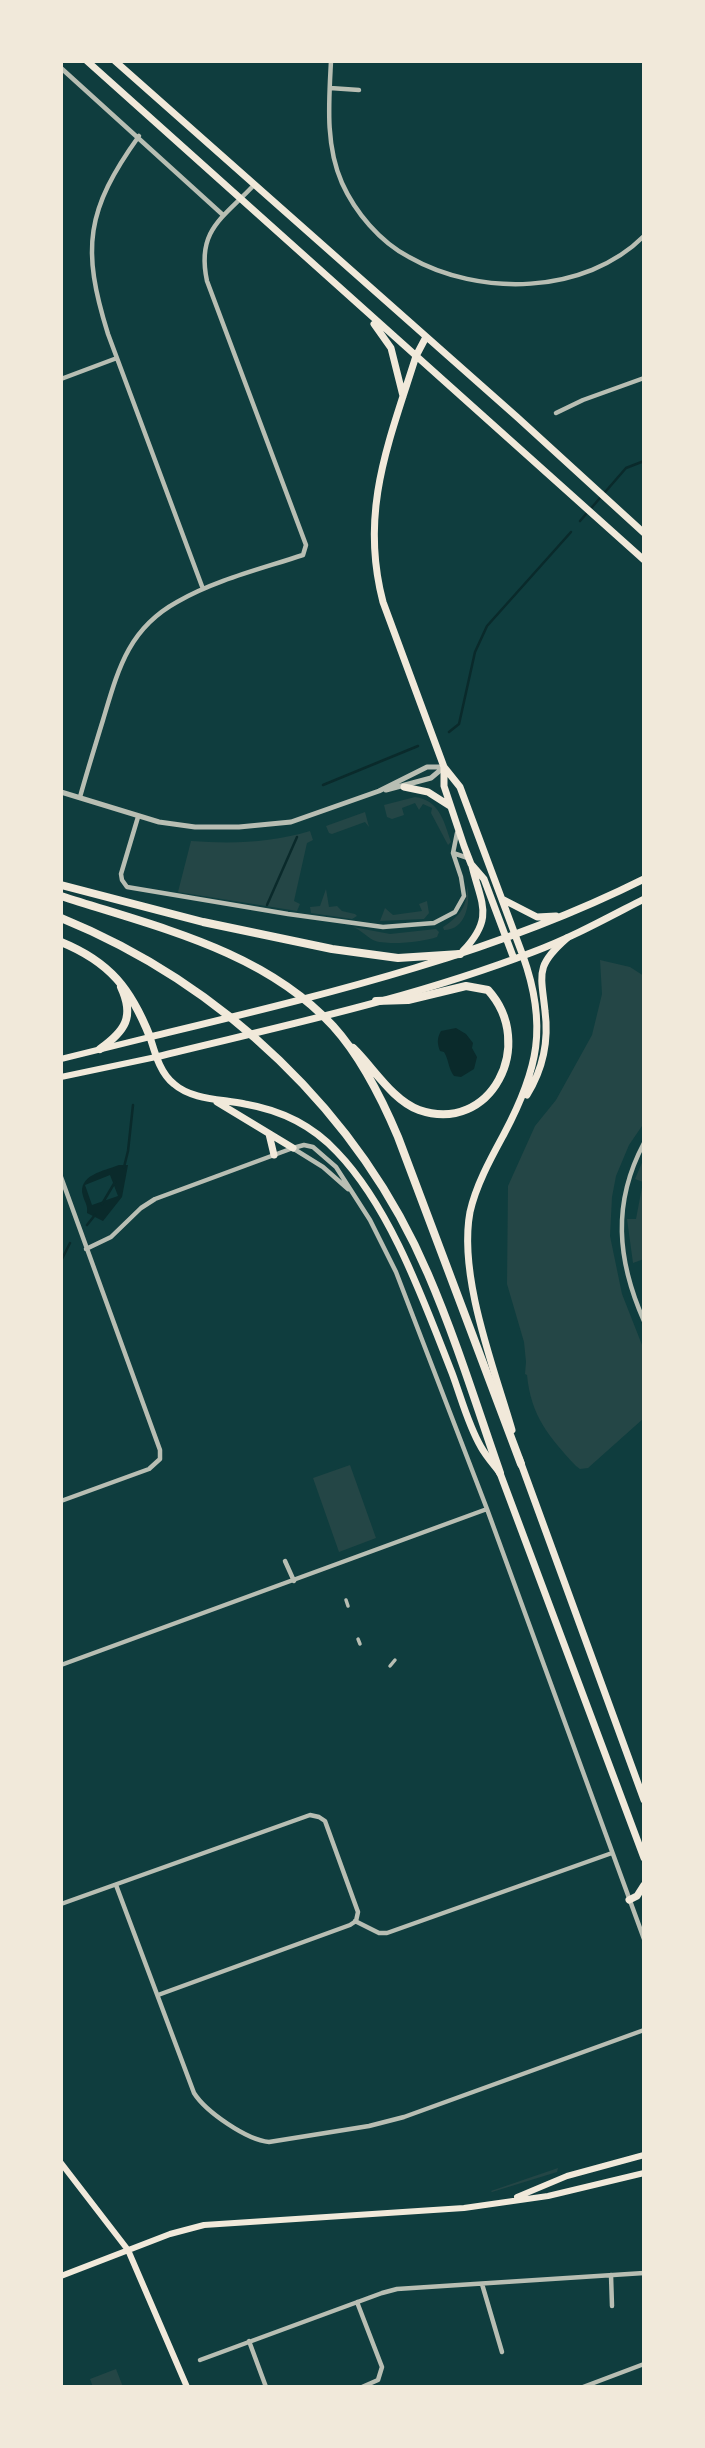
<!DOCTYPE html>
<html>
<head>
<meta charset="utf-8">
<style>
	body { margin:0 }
	#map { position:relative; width:705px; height:2448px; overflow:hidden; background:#0f3d3e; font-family:"Space Grotesk",sans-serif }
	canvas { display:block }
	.frame { position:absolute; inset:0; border:63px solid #f1e9da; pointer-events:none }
</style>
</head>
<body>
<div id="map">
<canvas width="705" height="2448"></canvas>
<div class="frame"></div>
</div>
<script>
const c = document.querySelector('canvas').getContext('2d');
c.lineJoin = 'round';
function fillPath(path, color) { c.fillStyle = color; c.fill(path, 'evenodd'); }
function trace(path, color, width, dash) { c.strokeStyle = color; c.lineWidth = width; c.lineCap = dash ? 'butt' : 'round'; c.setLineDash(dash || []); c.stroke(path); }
fillPath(new Path2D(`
	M 415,797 C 439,800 444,821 451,842 L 448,845 L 431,813 L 432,808 L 423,804 L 419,810 L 415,803 L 402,808 L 404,815 L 392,819 L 387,817 L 384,805 Z
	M 365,812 L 369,827 L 365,822 L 332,834 L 329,833 L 326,826 Z
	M 310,831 L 313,840 L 307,843 L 294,901 L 300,904 L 297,911 L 178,892 L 191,841 C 232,844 270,843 310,831 Z
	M 467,885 C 471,903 466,930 444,930 L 443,927 C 460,916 468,906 467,885 Z
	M 326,889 L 329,907 L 337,906 L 342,911 L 355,914 L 357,916 L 352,919 L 311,913 L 310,907 L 320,906 Z
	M 427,901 L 429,913 L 424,919 L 380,921 L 385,908 L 393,915 L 422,911 L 419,904 Z
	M 353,927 L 390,934 L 436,929 L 439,932 L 437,937 C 423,942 386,946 373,940 C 366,936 361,930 353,927 Z
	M 600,960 L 630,967 L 644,976 L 644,1123 L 629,1145 L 616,1176 L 612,1197 L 610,1236 L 622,1294 L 644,1350 L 644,1418 L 588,1468 L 580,1469 L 576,1466 C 549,1437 531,1416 527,1375 L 525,1374 L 526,1362 L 524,1342 L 507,1284 L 508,1186 L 535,1126 L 556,1100 L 592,1035 L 602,994 Z
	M 644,1158 L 644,1259 L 633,1263 L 627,1219 L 636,1219 L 643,1182 L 635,1179 Z
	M 350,1465 L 376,1538 L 339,1552 L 313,1478 Z
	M 558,2168 L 557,2172 L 492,2192 L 491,2191 Z
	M 116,2369 L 123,2387 L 93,2387 L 90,2379 Z`), '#244646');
fillPath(new Path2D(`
	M 456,1028 L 466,1034 L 473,1043 L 472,1048 L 477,1057 L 474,1069 L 461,1077 L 454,1076 C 448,1068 449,1060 444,1052 L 440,1051 C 437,1043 437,1038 441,1031 Z
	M 119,1165 L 128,1165 L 122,1197 L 103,1221 L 87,1213 C 88,1205 85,1203 83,1196 C 77,1175 104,1171 119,1165 ZM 110,1175 L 118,1196 L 92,1205 L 85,1185 Z`), '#0a2a2b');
trace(new Path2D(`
	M 580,521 L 626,468 L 644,461
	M 449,732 L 459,724 L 475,652 L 487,626 L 571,532
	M 323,785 L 418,746
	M 267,905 L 297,837
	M 124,1167 L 128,1151 L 133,1105
	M 102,1204 L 115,1182
	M 87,1225 L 95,1215
	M 61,1261 L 70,1243`), '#0a2a2b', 2.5);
trace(new Path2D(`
	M 346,1600 L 348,1606
	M 358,1639 L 360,1644
	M 390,1666 L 395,1660`), '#b8beb3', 3.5);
trace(new Path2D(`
	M 331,61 C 329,101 325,145 342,183 C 355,212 380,242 409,257 C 479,297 585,295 644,236
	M 61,68 L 223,215
	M 330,88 L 359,90
	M 139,136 C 86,210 81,248 108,334 L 203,589
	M 61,379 L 117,358
	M 556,413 L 583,400 L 644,378
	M 80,797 C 87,772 95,746 103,720 C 118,670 128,629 177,602 C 215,580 261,569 303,555 L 306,545 L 207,281 C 196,230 223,218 254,185
	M 138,817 L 121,874 L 122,880 L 127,887 L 288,914 L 383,927 L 434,923 L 455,912 L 464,896 L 461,877 L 453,853 L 457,833
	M 453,853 L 468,858
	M 644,1143 C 612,1203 617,1260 644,1321
	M 294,1149 L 323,1167 L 348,1189
	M 61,1177 L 160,1450 L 160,1459 L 149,1469 L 61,1501
	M 86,1249 L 111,1237 L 141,1208 L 155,1199 L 293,1148 L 304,1145 L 313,1147 L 336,1167 L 370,1220 L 396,1272 L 487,1509 L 644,1939
	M 285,1561 L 294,1581
	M 61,1665 L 487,1509
	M 116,1885 L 194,2093 C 206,2112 247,2140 269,2142 L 369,2126 L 404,2117 L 644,2030
	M 61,1904 L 310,1815 L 319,1817 L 325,1821 L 358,1912 L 356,1921 L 350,1925 L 158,1995
	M 355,1921 L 379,1933 L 387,1933 L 612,1853
	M 611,2275 L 612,2306
	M 482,2284 L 502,2352
	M 357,2302 L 382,2367 L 378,2380 L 362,2387
	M 249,2341 L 266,2387
	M 200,2360 L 382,2293 L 397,2289 L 644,2273
	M 583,2387 L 644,2364`), '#b8beb3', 4.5);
trace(new Path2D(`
	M 386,790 L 431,778 L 444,767
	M 61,792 L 159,822 L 195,827 L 239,827 L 291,822 L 379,791 L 427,767 L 444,767`), '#b8beb3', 5);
trace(new Path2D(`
	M 61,1059 L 150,1037
	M 61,1077 L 156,1057
	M 61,2163 L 128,2250 L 187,2387
	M 517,2197 L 567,2176 L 644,2155
	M 61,2276 L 170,2234 L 204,2225 L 464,2208 L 548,2196 L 644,2173`), '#f1e9da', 6);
trace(new Path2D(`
	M 87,61 L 644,560
	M 115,61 L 517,417 L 644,533
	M 374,324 L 391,348 L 403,396
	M 426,337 L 416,356 C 389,442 359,511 383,602 L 444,767 L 444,786 L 464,846 L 471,864 L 484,879 L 514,959
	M 444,767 L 460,787 L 523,956
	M 404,787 L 428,792 L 450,806
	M 502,899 L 537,917 L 556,916
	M 463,951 C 495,917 481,904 472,866
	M 150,1037 C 318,996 488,957 644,879
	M 156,1057 C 282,1026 411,999 533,952 C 571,938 607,918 644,899`), '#f1e9da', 7);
trace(new Path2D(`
	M 150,1037 C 155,1053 160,1073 174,1084 C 192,1100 222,1099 245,1104 C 280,1110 313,1126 337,1152 C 391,1208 424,1302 452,1373 C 461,1397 468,1425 481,1447 C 486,1456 494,1465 500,1473 L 644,1858
	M 527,1095 C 543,1069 549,1041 545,1011 C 541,973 535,966 567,938
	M 217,1102 L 293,1148
	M 269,1134 L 274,1155
	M 512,1430 C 494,1368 458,1276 470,1212 C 476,1185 491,1158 504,1134 C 538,1070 548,1026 523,956
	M 519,1458 L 644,1800
	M 629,1900 L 637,1896 L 644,1885`), '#f1e9da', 7);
trace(new Path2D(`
	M 61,885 L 203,922 L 332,949 L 398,958 L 460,954
	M 61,896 C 156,927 263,950 333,1026 C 361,1057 382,1099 398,1137 L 521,1464
	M 61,918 C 223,984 359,1113 428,1274 C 456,1339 477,1407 500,1473
	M 61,942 C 110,962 131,989 150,1037
	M 353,1048 C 373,1067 392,1100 419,1110 C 491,1135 537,1044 488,990 L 466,986 L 408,1000 L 376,1001
	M 100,1049 C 125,1031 135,1017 121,987`), '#f1e9da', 8);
</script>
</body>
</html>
